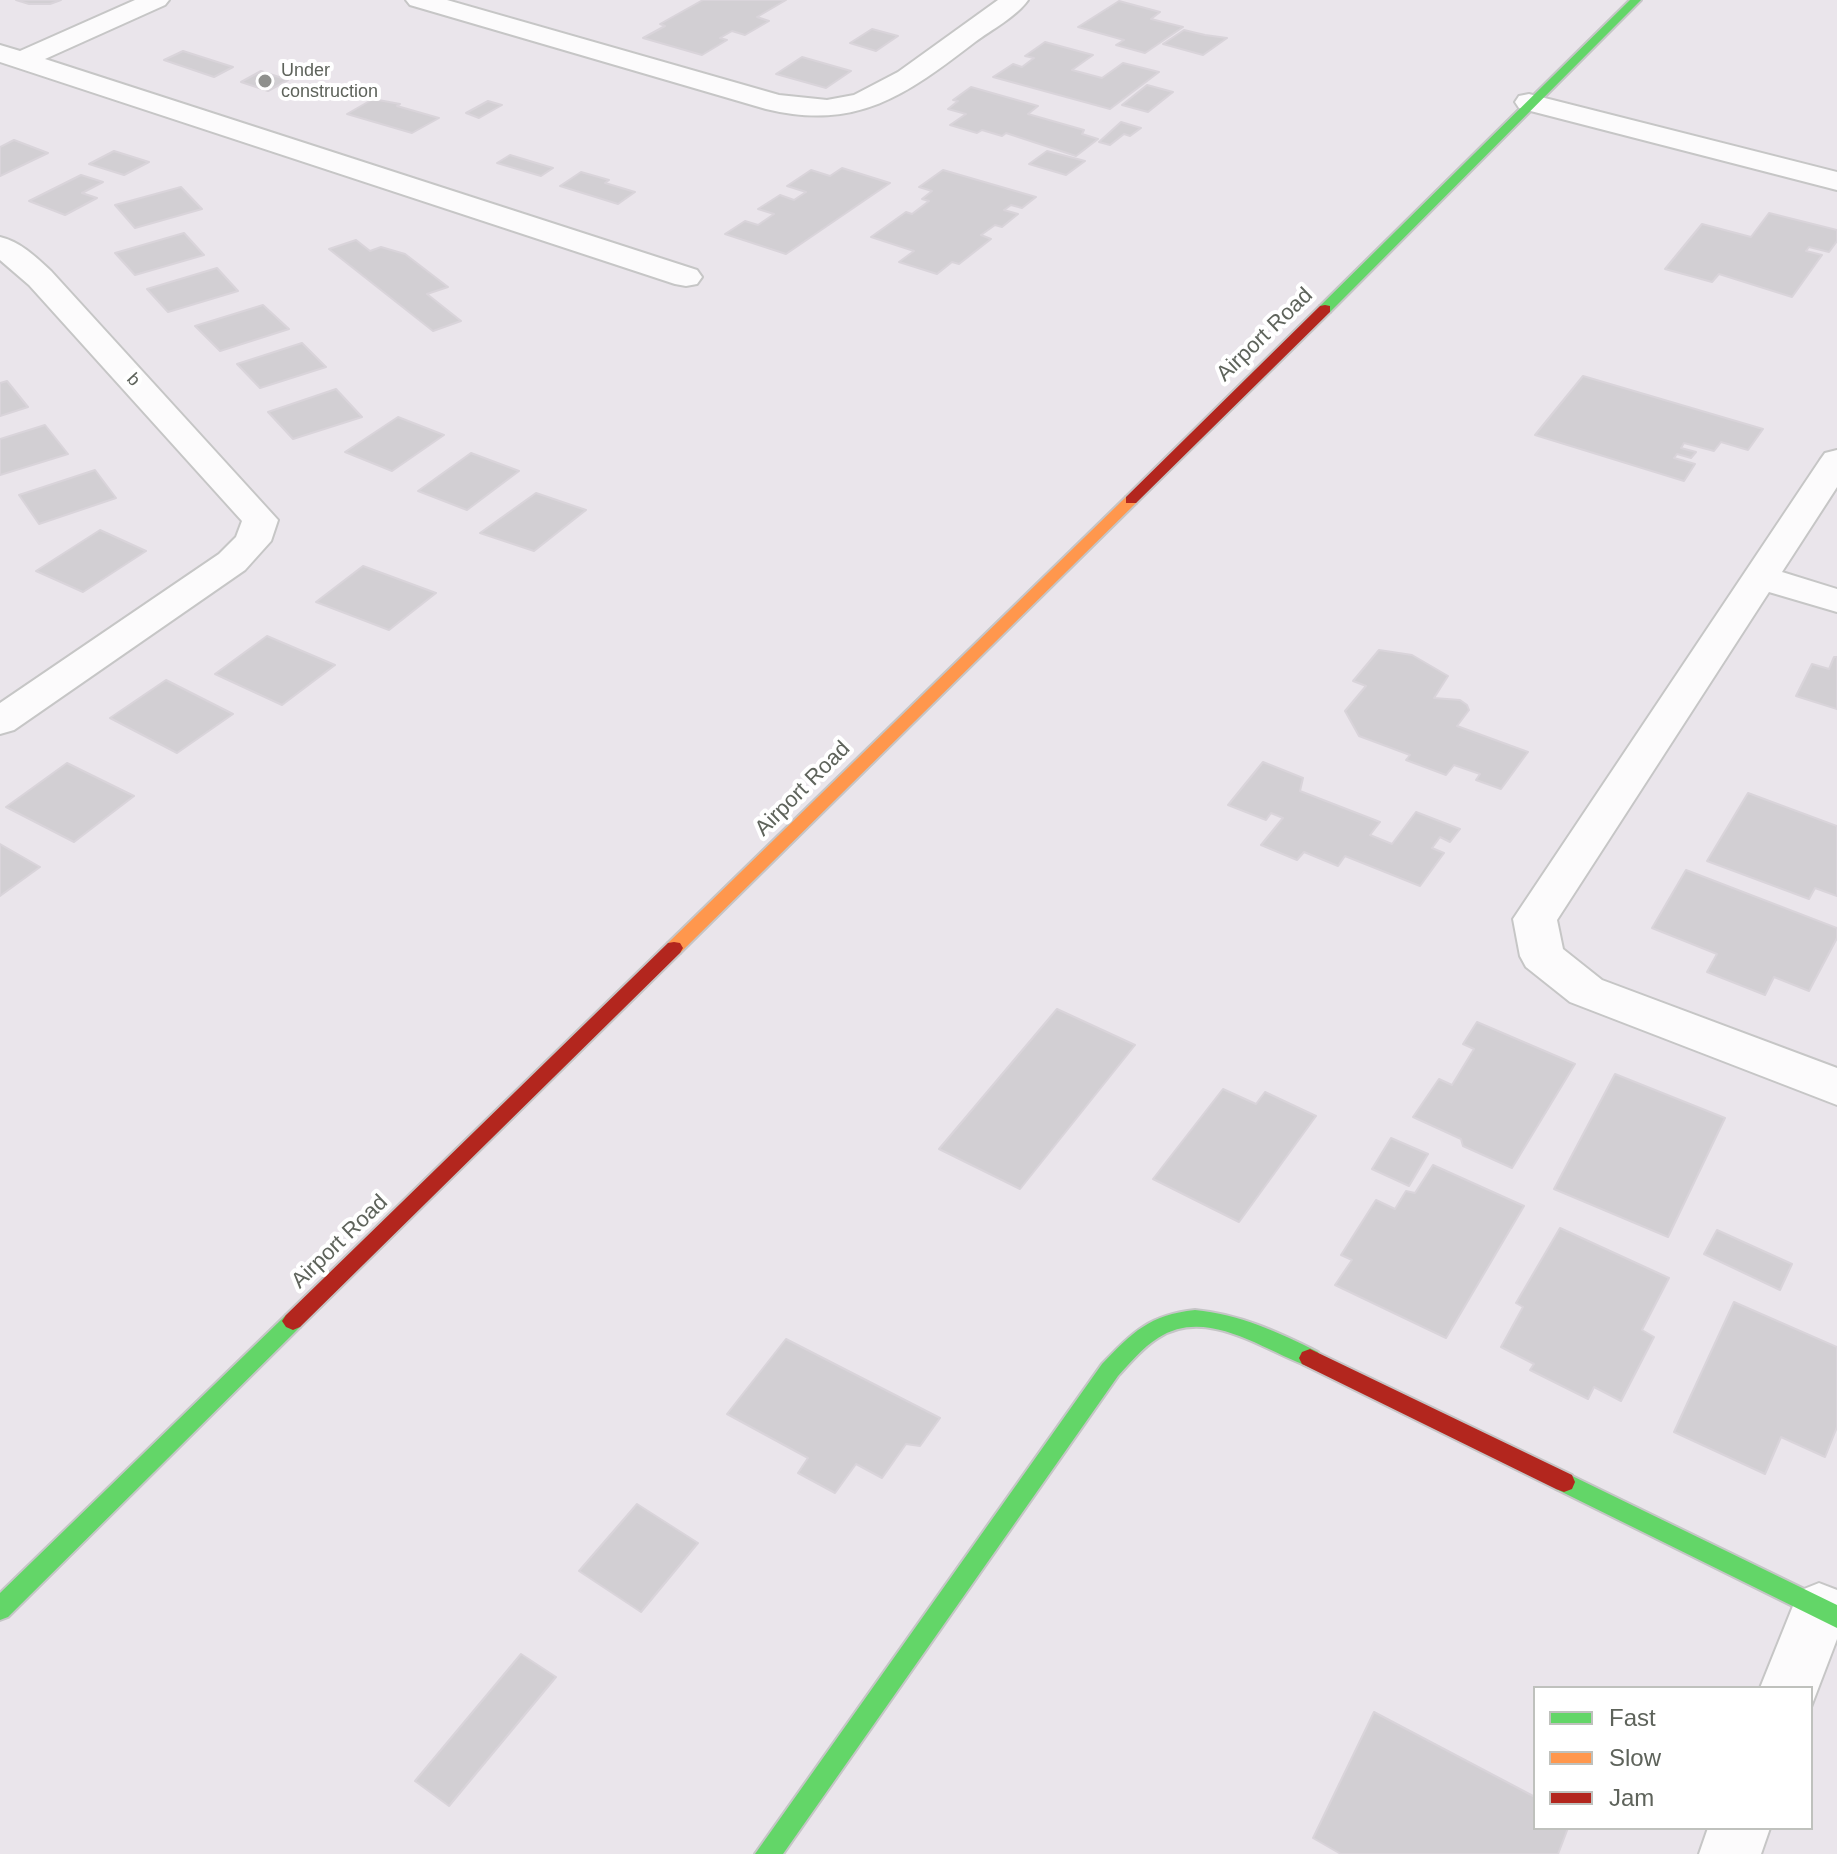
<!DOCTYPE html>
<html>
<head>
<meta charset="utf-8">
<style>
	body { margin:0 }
	#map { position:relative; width:1837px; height:1854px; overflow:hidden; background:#eae5eb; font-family:Arial,sans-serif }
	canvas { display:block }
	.legend { position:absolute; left:1533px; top:1686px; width:280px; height:144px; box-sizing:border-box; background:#fff; border:2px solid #bfc1bd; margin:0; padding:10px 14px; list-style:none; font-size:24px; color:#5e635b }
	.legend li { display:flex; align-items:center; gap:16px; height:40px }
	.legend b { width:40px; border:2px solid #bfc1bd }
</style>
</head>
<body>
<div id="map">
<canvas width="1837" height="1854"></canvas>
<ul class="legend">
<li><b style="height:10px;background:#63d668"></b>Fast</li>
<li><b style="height:10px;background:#ff974d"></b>Slow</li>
<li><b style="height:10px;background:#b3261e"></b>Jam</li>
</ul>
</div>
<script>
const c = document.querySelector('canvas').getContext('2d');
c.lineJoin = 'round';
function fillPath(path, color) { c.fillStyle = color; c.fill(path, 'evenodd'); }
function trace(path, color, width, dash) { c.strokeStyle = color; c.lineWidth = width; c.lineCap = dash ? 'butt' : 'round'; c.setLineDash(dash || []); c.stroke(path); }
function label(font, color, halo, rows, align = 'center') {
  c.font = font + ' Arial,sans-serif'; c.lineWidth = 8; c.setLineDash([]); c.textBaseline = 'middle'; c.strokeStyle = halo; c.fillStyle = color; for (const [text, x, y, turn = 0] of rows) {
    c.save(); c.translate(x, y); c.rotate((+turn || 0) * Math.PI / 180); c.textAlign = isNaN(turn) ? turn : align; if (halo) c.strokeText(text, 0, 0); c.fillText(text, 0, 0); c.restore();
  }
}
const building = new Path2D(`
	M 16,0 L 61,0 L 50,4 L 29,4 Z
	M 703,0 L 786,0 L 757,17 L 769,21 L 745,35 L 732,31 L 720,38 L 727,40 L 702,55 L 643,38 L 665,26 L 660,24 Z
	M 1119,1 L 1160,12 L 1151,19 L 1183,27 L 1145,53 L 1116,45 L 1124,40 L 1078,27 Z
	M 872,29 L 898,36 L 876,51 L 850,43 Z
	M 1184,30 L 1205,35 L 1227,38 L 1203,55 L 1163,44 Z
	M 1045,42 L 1093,55 L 1072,70 L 1102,78 L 1123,63 L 1159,72 L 1110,109 L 993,77 L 1013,64 L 1022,67 L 1034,58 L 1025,56 Z
	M 183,51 L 233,67 L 214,77 L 164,60 Z
	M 802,57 L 851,71 L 826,88 L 776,74 Z
	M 261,71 L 288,80 L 268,91 L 241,82 Z
	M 1147,85 L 1173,92 L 1148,112 L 1122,105 Z
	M 971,87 L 1038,106 L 1028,114 L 1084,130 L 1082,134 L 1098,139 L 1076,156 L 1006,133 L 1002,136 L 982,130 L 977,133 L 950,125 L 966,114 L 948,109 L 958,101 L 953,100 Z
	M 373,99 L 400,104 L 397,106 L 439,118 L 412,133 L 347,114 Z
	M 488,101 L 502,105 L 479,118 L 466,113 Z
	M 1121,122 L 1141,128 L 1130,136 L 1124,134 L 1110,145 L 1099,142 Z
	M 14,140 L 48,153 L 0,176 L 0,147 Z
	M 114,151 L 149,162 L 124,175 L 89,164 Z
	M 1047,151 L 1085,161 L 1066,175 L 1029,164 Z
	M 510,155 L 553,168 L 541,176 L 497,163 Z
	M 842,168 L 890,183 L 786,254 L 725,234 L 745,221 L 758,225 L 774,214 L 758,209 L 780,195 L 794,200 L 806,192 L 787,186 L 811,170 L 830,176 Z
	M 943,170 L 1036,197 L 1022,208 L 1011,205 L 1004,210 L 1018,214 L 1002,227 L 995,225 L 981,235 L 991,239 L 959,264 L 952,262 L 937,274 L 899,262 L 914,251 L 871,237 L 906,212 L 912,214 L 929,201 L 922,199 L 932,191 L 919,187 Z
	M 581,172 L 609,180 L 605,183 L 635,192 L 618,204 L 560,186 Z
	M 81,175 L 103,182 L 82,193 L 97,198 L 65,215 L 29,201 Z
	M 181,187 L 202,209 L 135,228 L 115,205 Z
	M 1769,213 L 1837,230 L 1837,241 L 1829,252 L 1809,247 L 1806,251 L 1822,255 L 1792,297 L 1719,274 L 1712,282 L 1665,269 L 1702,224 L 1751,237 Z
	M 184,233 L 204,255 L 135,275 L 115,253 Z
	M 356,240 L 370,251 L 381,247 L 405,254 L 448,287 L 427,294 L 461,321 L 433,331 L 329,249 Z
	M 217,268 L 238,291 L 168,312 L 147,289 Z
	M 263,305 L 289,329 L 220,351 L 195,326 Z
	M 302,343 L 326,367 L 260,388 L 237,364 Z
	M 1583,376 L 1763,429 L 1748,450 L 1721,442 L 1714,451 L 1684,443 L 1681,448 L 1696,452 L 1691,458 L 1677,454 L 1674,458 L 1695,464 L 1684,481 L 1535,435 Z
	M 7,381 L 28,407 L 0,416 L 0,383 Z
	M 336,389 L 362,417 L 293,439 L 268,412 Z
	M 398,417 L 444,435 L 392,471 L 345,452 Z
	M 45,425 L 68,454 L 0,475 L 0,439 Z
	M 471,453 L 519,471 L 467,510 L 418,491 Z
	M 95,470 L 116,498 L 39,524 L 19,495 Z
	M 536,493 L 586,510 L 534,551 L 480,533 Z
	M 100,530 L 146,551 L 83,592 L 36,571 Z
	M 363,566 L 436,593 L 389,630 L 316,602 Z
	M 267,636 L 335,665 L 282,705 L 215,674 Z
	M 1379,650 L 1412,655 L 1448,676 L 1434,698 L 1460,700 L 1467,705 L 1469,710 L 1457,726 L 1528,752 L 1501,789 L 1476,780 L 1480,774 L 1454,765 L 1446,775 L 1406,760 L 1410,755 L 1359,736 L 1345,711 L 1366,686 L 1353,681 Z
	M 1834,657 L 1837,657 L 1837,709 L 1796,696 L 1812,664 L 1829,669 Z
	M 166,680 L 233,714 L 177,753 L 110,718 Z
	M 1263,762 L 1303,778 L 1300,791 L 1380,822 L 1370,835 L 1392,844 L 1416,812 L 1460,829 L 1450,842 L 1440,837 L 1432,848 L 1444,853 L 1420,886 L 1345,856 L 1338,866 L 1304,852 L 1297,860 L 1261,845 L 1283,818 L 1271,813 L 1266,820 L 1228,805 Z
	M 67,763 L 134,796 L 74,842 L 6,807 Z
	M 1748,793 L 1837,826 L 1837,896 L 1815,888 L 1809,899 L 1707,861 Z
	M 0,844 L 40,867 L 0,896 Z
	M 1686,870 L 1837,928 L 1837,938 L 1809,991 L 1774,977 L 1765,995 L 1707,972 L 1717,954 L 1652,928 Z
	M 1057,1009 L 1135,1045 L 1020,1189 L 939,1149 Z
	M 1477,1022 L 1575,1064 L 1512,1168 L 1463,1146 L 1461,1139 L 1413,1117 L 1439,1079 L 1452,1085 L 1474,1049 L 1463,1044 Z
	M 1615,1074 L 1725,1118 L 1668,1237 L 1554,1189 Z
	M 1223,1089 L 1256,1104 L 1265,1092 L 1316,1116 L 1239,1222 L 1153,1179 Z
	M 1391,1138 L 1428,1154 L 1409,1186 L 1372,1169 Z
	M 1433,1165 L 1524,1206 L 1446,1338 L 1335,1285 L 1352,1260 L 1341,1255 L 1376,1200 L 1395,1209 L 1406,1191 L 1415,1193 Z
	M 1560,1228 L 1669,1278 L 1642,1330 L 1654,1337 L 1621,1401 L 1594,1387 L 1588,1399 L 1530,1370 L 1534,1364 L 1501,1347 L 1523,1307 L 1516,1303 Z
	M 1717,1230 L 1792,1264 L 1780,1290 L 1704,1254 Z
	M 1734,1302 L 1837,1347 L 1837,1427 L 1825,1457 L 1781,1437 L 1765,1474 L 1674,1432 Z
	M 786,1339 L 940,1418 L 920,1446 L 906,1444 L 882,1478 L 856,1464 L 835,1493 L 798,1473 L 808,1458 L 727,1414 Z
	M 637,1504 L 698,1543 L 641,1612 L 579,1571 Z
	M 521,1654 L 556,1677 L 449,1806 L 415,1781 Z
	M 1374,1712 L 1535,1797 L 1535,1828 L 1568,1828 L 1558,1854 L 1341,1854 L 1313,1838 Z`);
fillPath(building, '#d2cfd3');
trace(building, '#d9d4da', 2);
const street = new Path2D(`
	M 135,0 L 169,0 L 165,5 L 45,59 L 697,270 L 702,277 L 697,284 L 686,286 L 675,284 L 0,62 L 0,45 L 20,51 Z
	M 406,0 L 447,0 L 779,95 L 827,100 L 854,95 L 898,72 L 998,0 L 1028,0 C 1016,17 991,30 975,42 C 906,95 857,131 766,109 L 410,5 Z
	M 1529,94 L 1837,172 L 1837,190 L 1519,108 L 1515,102 L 1519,96 Z
	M 0,237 C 21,242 36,257 51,271 L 278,520 L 271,541 L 245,570 L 14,730 L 0,734 L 0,703 L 219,554 L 236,537 L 242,521 L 29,285 L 0,260 Z
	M 1837,450 L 1837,487 L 1782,572 L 1837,589 L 1837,612 L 1769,592 L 1557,920 L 1563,949 L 1602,980 L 1837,1068 L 1837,1105 L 1570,1002 L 1526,967 L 1520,956 L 1513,919 L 1820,460 L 1825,453 Z
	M 1819,1583 L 1837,1590 L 1837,1639 L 1811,1707 L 1811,1688 L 1760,1688 L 1799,1591 Z
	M 1708,1828 L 1770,1828 L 1761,1854 L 1699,1854 Z`);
const fast = new Path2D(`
	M 1630,0 L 1641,0 L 1330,312 L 1320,312 L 1320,306 Z
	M 1195,1310 C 1239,1314 1278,1332 1318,1352 L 1321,1358 L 1318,1364 L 1310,1367 C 1264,1351 1207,1306 1158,1338 C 1142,1348 1130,1363 1118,1376 L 783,1854 L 755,1854 L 1102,1364 C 1133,1332 1149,1315 1195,1310 Z
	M 293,1312 L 300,1315 L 304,1321 L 300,1327 L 8,1617 L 0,1620 L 0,1593 L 286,1315 Z
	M 1564,1472 L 1837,1605 L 1837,1628 L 1556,1489 L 1553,1482 L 1556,1475 Z`);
const slow = new Path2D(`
	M 1131,496 L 1138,500 L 1136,503 L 680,953 L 668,953 L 665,948 L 668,943 L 1126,497 Z`);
const jam = new Path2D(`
	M 1325,305 L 1330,306 L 1330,312 L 1136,503 L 1126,503 L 1126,497 L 1320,306 Z
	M 674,942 L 680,943 L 683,948 L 680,953 L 300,1327 L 293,1330 L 286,1327 L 282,1321 L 286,1315 L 668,943 Z
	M 1310,1349 L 1572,1475 L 1575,1482 L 1572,1489 L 1564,1492 L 1556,1489 L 1302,1364 L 1299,1358 L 1302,1352 Z`);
trace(street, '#c6c6c6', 4);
trace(fast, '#c5c5c6', 4);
trace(slow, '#c5c5c6', 4);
trace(jam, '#c5c5c6', 4);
fillPath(street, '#fcfbfc');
fillPath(fast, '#63d668');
fillPath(slow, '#ff974d');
fillPath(jam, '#b3261e');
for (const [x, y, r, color] of [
	[265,81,8,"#8f908d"]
]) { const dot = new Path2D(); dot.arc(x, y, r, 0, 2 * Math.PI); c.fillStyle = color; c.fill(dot); trace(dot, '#fff', 3); }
label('18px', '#5e635b', '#fff', [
	["Under",281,71],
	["construction",281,92]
], 'left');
label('18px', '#5e635b', '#fff', [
	["b",133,380,47]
]);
label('22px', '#5e635b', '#fff', [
	["Airport Road",1265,335,-44],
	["Airport Road",803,789,-45],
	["Airport Road",340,1242,-44]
]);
</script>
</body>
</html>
